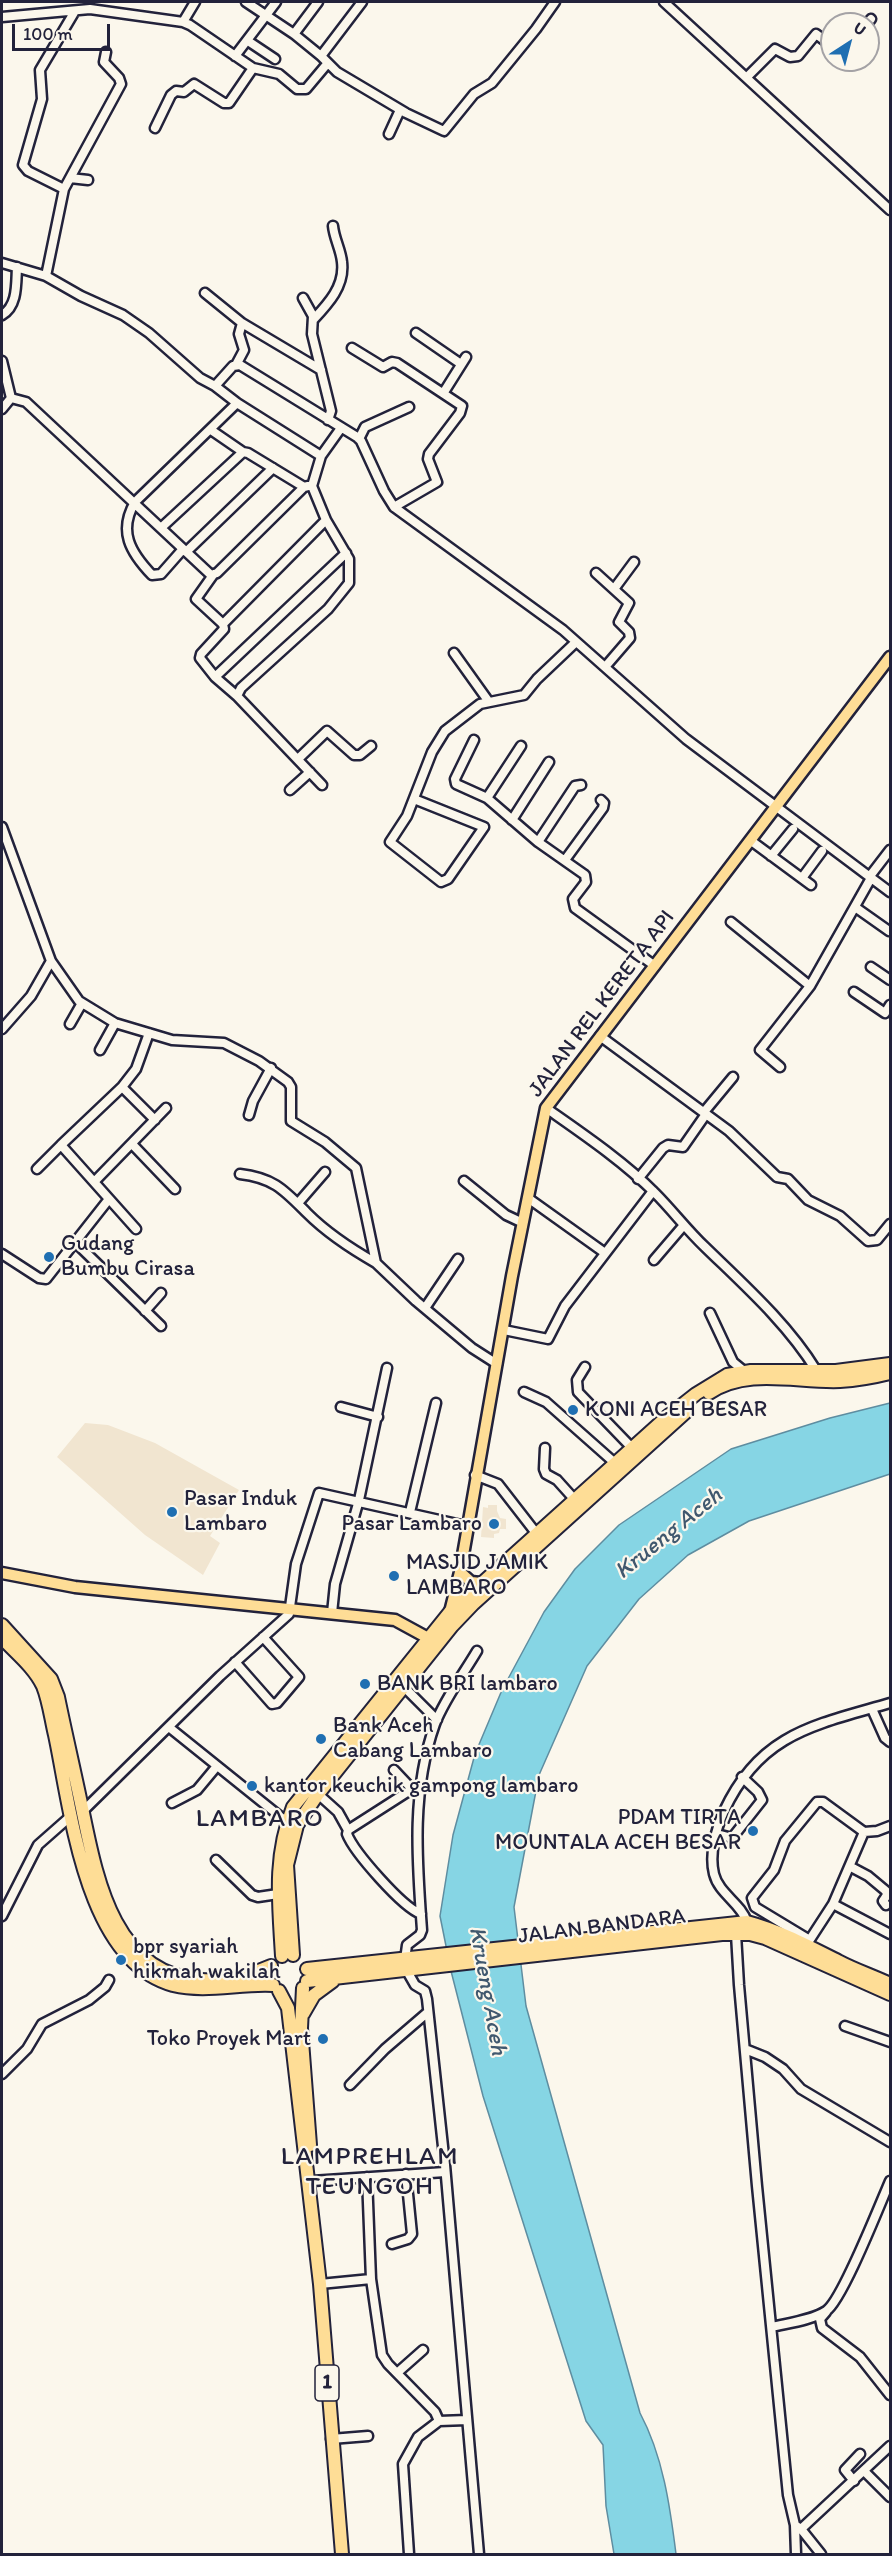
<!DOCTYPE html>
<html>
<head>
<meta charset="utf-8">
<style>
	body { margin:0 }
	#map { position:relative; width:892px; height:2556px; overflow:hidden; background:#fbf7ec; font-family:Itim,sans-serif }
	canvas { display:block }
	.frame { position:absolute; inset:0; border:3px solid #22223b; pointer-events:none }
	.north { position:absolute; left:820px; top:12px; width:60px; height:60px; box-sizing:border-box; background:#fbf7ec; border:2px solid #a4a2a5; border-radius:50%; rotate:36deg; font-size:16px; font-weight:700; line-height:24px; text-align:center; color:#22223b }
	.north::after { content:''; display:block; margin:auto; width:21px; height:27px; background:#1f6fb2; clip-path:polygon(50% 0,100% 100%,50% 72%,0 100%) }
	.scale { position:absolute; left:12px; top:24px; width:98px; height:27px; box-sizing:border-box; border:3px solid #22223b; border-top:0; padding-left:8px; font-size:18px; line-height:21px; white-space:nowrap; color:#22223b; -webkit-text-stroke:4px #fbf7ec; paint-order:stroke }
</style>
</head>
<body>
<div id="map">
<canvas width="892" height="2556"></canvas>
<div class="frame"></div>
<div class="north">U</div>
<div class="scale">100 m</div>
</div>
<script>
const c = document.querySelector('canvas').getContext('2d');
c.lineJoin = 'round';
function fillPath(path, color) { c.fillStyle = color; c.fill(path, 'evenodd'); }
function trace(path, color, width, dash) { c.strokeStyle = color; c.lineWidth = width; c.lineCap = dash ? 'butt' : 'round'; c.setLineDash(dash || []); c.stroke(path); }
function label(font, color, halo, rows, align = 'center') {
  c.font = font + ' Itim,sans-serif'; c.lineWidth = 4.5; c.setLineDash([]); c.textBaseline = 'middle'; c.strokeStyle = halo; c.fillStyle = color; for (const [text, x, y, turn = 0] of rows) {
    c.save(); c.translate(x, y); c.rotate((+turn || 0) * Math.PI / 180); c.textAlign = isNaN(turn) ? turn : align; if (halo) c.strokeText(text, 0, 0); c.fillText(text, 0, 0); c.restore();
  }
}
fillPath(new Path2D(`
	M 85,1423 L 108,1425 L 155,1443 L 239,1490 L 210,1536 L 220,1543 L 203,1575 L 145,1535 L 57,1457 Z
	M 488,1505 L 497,1505 L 497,1511 L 500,1518 L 506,1519 L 506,1529 L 500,1529 L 499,1533 L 494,1534 L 494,1538 L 481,1537 L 483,1507 L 488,1508 Z`), '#f1e5d0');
const water = new Path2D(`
	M 890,1403 L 890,1474 L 749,1521 L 688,1555 L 639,1599 L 587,1666 L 539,1775 L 514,1907 L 526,2006 L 640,2413 C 663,2456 670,2506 676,2554 L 614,2554 L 606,2506 L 603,2445 L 586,2421 L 483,2096 L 451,1971 L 440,1916 L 453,1835 L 475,1754 L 502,1690 L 544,1612 L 575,1569 L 619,1525 L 731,1449 L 830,1418 Z`);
fillPath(water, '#86d5e4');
trace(water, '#5e8da0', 1.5);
const minor = new Path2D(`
	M 246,2 L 294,34 L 321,56 L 337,72 L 406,113 L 444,131 L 474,94 L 492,83 L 536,29 L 555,2
	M 664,2 L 890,210
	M 2,17 L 90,9 L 183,22 L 190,25 L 253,68 L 279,74 L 297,89 L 306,89 L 327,64
	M 183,22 L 195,2
	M 867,24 L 871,19
	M 294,34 L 318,2
	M 248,41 L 275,59
	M 235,56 L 276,2
	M 321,56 L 362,2
	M 747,77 L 775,49 L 790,57 L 798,56 L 816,34 L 832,46
	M 155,128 L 171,95 L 176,91 L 184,92 L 194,84 L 224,103 L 229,103 L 253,68
	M 389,134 L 400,110
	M 70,178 L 121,84 L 119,78 L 104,62 L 106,52
	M 64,189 L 28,171 L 23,165 L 42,99 L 40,70 L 75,11
	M 2,263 L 46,276 L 81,296 L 123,315 L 149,333 L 200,378 L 215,386 L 233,366 L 240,365 L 357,437 L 361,441 L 384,491 L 394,507 L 563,630 L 686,739 L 890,892
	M 46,276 L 64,189 L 70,178 L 88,180
	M 205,293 L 242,323 L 239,334 L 244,350 L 236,365
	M 303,298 L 313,316 L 312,334 L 331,411 L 328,420
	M 2,315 C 18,306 16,283 17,267
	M 313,320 C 328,304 345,286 342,262 C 341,250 334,238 333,226
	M 242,323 L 321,370
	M 416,333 L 461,364
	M 352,348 L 383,367 L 392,362 L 397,363 L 462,406 L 460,413 L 429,454 L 428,459 L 437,482 L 394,507
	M 2,361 L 11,398 L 2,409
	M 215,386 L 237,403 L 321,456
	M 444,392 L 466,357
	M 11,398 L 26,402 L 211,575 L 217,573 L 304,487
	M 211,430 L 243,452
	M 359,439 L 365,427 L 409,407
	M 162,527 L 243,452 L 248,453 L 304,487 L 308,486
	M 183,549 L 161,574 L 152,575 C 130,552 118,531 135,502 L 237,403
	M 186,552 L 273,468
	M 596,573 L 629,603 L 619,622 L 629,632 L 630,638 L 605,667
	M 213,575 L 196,599 L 223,624 L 224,629 L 201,654 L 200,658 L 215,677 L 237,696
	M 614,589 L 634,562
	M 223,624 L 326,520
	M 454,653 L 489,702
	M 215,677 L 346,553
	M 474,740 L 455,779 L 456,784 L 487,798 L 538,842 L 585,875 L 586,882 L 573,899 L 575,908 L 655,966
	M 298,759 L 327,731 L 354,755 L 360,755 L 371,746
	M 322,785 L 237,696 L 241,688 L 328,609 L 349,583 L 349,559 L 326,520 L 312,486 L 321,456 L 341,428
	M 290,790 L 310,772
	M 487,798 L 521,746
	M 414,799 L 484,827 L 448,879 L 441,882 L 390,842 L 407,816 L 432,752 L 445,731 L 480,704 L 524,695 L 537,679 L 576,642
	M 512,820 L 549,762
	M 2,827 L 51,961 L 79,1001 L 115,1023 L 172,1040 L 224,1043 L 259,1061 L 288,1082 L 291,1087 L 291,1121 L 325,1142 L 356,1168 L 376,1263 L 416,1301 L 472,1348 L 497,1364
	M 750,840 L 811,885
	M 538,842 L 575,786 L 581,785
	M 771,856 L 793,829
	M 565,860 L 603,808 L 604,803 L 601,800
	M 870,876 L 890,850
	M 802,878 L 822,851
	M 855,907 L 889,931
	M 731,922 L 810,986
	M 871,967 L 890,980
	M 854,992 L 885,1013 L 890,1005
	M 70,1024 L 82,1003
	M 2,1029 L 31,996 L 51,961
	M 600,1036 L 729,1131 L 777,1177 L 788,1179 L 808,1200 L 840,1216 L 868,1241 L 877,1240 L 890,1224
	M 100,1050 L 115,1023
	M 780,1067 L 760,1050 L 810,986 L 871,878
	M 122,1087 L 155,1120
	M 546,1108 C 583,1134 623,1161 655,1193 C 672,1210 687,1230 705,1247 C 744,1285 787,1323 816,1370
	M 704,1112 L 733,1077
	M 249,1115 L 253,1101 L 271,1068
	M 132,1144 L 175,1189
	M 37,1169 L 61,1145
	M 240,1174 C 274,1178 284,1190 307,1213 C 326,1232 353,1250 376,1263
	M 638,1179 L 663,1148 L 668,1145 L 683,1147 L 706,1114
	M 95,1181 L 166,1108
	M 464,1181 L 506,1215 L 523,1223
	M 528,1198 L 605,1253
	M 299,1202 L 325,1172
	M 136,1229 L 61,1145 L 122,1087 L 136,1069 L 149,1033
	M 75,1242 L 161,1326
	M 2,1254 L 39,1278 L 46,1279 L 109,1199
	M 654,1260 L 684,1225
	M 425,1308 L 458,1259
	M 145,1311 L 161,1293
	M 710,1313 L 733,1362 L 744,1371
	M 504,1330 L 548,1339 L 565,1306 L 653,1191
	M 585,1367 L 577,1380 L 578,1392 L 633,1449
	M 524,1392 L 546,1402 L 616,1464
	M 341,1407 L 378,1417
	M 545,1448 L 544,1469 L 546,1474 L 557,1480 L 575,1500
	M 475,1475 L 498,1484 L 536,1533
	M 410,1512 L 436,1403
	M 332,1613 L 335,1584 L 359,1500 L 387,1368
	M 235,1662 L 272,1704 L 277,1703 L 299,1677 L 263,1637
	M 404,1687 L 437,1720
	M 872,1709 L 885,1738 L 890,1742
	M 170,1728 L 287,1822
	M 394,1770 L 411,1788 L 417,1791
	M 412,1789 L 348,1830 L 347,1834 C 354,1852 402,1907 421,1914
	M 318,1794 L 338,1812 L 348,1830
	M 172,1803 L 197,1790 L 217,1766
	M 83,1811 L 220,1676 L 289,1614 L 296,1564 L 319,1493 L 466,1526
	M 717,1834 L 732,1838 L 762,1800 L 758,1792 L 742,1777
	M 216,1860 L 252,1895 L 258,1897 L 278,1894
	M 851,1867 L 868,1876 L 886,1891 L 887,1895 L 883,1901 L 886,1905
	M 833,1904 L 864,1832 L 877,1831 L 890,1826
	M 2,1916 L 38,1845 L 72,1815
	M 747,1922 C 741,1903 719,1894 714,1874 C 709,1854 716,1829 724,1811 C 760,1733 815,1725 890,1703
	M 736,1934 L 739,1985 L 757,2186 L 788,2495 L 795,2525 L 801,2529 L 821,2554
	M 808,1939 L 755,1907 L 752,1898 L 774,1870 L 785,1841 L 817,1802 L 823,1802 L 864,1832
	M 807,1944 L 833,1904 L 890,1934
	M 405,1960 L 407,1945 L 420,1935 L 422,1930 C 417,1861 411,1791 435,1724 C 444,1700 464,1673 477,1651
	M 407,1971 L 415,1985 L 425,1991 L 427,1999 L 445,2165 L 479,2554
	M 845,2026 L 890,2042
	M 745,2049 L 765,2057 L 783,2069 L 801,2089 L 890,2142
	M 2,2074 L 27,2049 L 42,2024 L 89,2000 L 105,1987 L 109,1980
	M 350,2085 L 385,2049 L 428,2012
	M 367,2177 L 371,2279
	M 312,2181 L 445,2172
	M 392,2244 L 408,2239 L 412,2234 L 406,2174
	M 320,2284 L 371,2279 L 382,2355 L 388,2364 L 435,2412 L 439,2421 L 467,2420
	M 826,2312 L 820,2319 L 822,2328 L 860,2357 L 890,2395
	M 772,2327 C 789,2323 812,2320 826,2311 C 842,2301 880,2204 890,2181
	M 397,2373 L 423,2350
	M 331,2439 L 368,2436
	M 864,2471 L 890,2497
	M 854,2481 L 845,2470 L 860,2454
	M 795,2525 L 796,2554
	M 801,2529 L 890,2446
	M 409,2554 L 403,2464 L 418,2437 L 439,2421`);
const major = new Path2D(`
	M 460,1572 L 471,1582 L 481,1583
	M 2,1573 L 75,1587 L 395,1620 L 428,1638
	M 450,1612 L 460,1572 L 512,1276 L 546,1108 L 890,657`);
const highway = new Path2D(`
	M 709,1393 C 748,1367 797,1383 840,1381 C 857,1380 874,1377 890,1373
	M 2,1625 L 51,1679 L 58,1697 C 66,1736 75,1774 83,1813 C 97,1881 115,1975 201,1980 C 225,1982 249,1976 271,1966
	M 2,1638 C 16,1653 34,1667 43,1686 C 49,1701 51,1718 55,1735 C 71,1810 85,1961 173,1985 C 206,1993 240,1983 273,1985
	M 293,1955 L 287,1865 L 297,1825 L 318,1794 L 452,1626 L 473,1604 L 688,1410
	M 282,1956 C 279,1903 273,1858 293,1807 L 450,1612 L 668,1416 L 696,1394 L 727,1375 L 751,1371 L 836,1371 L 890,1364
	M 307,1969 L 747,1922 C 780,1931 808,1946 838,1961 C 855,1970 873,1976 890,1984
	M 307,1981 L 722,1934 L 750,1934 L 765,1938 L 890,1994
	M 303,1988 L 301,2028 L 310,2145
	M 279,1991 L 288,2008 L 320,2284 L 342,2554
	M 303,2014 L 314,1995 L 333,1981`);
trace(minor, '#22223b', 13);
trace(major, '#22223b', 15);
trace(highway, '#22223b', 16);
trace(minor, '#fbf7ec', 8);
trace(major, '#fedd96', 10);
trace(highway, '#fedd96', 12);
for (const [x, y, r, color] of [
	[49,1257,6,"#1f6fb2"],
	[573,1410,6,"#1f6fb2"],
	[172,1512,6,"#1f6fb2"],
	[494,1524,6,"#1f6fb2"],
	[394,1576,6,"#1f6fb2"],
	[365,1684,6,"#1f6fb2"],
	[321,1739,6,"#1f6fb2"],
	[252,1786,6,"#1f6fb2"],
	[753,1831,6,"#1f6fb2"],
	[121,1960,6,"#1f6fb2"],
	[323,2039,6,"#1f6fb2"]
]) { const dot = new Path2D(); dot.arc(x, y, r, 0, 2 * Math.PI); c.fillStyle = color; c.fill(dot); trace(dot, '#fbf7ec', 2); }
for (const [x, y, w] of [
	[327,2383,24]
]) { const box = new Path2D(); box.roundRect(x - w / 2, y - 18, w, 36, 4.5); c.fillStyle = '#fbf7ec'; c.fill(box); trace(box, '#22223b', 1.5); }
label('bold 21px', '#22223b', null, [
	["1",327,2383]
]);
label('22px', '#22223b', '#fbf7ec', [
	["JALAN REL KERETA API",602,1004,-53],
	["JALAN BANDARA",602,1927,-7]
]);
label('22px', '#22223b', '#fbf7ec', [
	["Gudang",61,1244],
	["Bumbu Cirasa",61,1269],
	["KONI ACEH BESAR",585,1410],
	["Pasar Induk",184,1499],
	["Lambaro",184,1524],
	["Pasar Lambaro",482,1524,"right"],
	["MASJID JAMIK",406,1563],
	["LAMBARO",406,1588],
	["BANK BRI lambaro",377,1684],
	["Bank Aceh",333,1726],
	["Cabang Lambaro",333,1751],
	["kantor keuchik gampong lambaro",264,1786],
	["PDAM TIRTA",741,1818,"right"],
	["MOUNTALA ACEH BESAR",741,1843,"right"],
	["bpr syariah",133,1947],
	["hikmah wakilah",133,1972],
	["Toko Proyek Mart",311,2039,"right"]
], 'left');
label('italic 24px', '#40586e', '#fbf7ec', [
	["Krueng Aceh",669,1534,-39],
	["Krueng Aceh",487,1991,80]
]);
c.letterSpacing = '1.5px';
label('26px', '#22223b', '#fbf7ec', [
	["LAMBARO",260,1819],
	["LAMPREHLAM",370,2157],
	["TEUNGOH",370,2187]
]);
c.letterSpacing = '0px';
</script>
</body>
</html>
